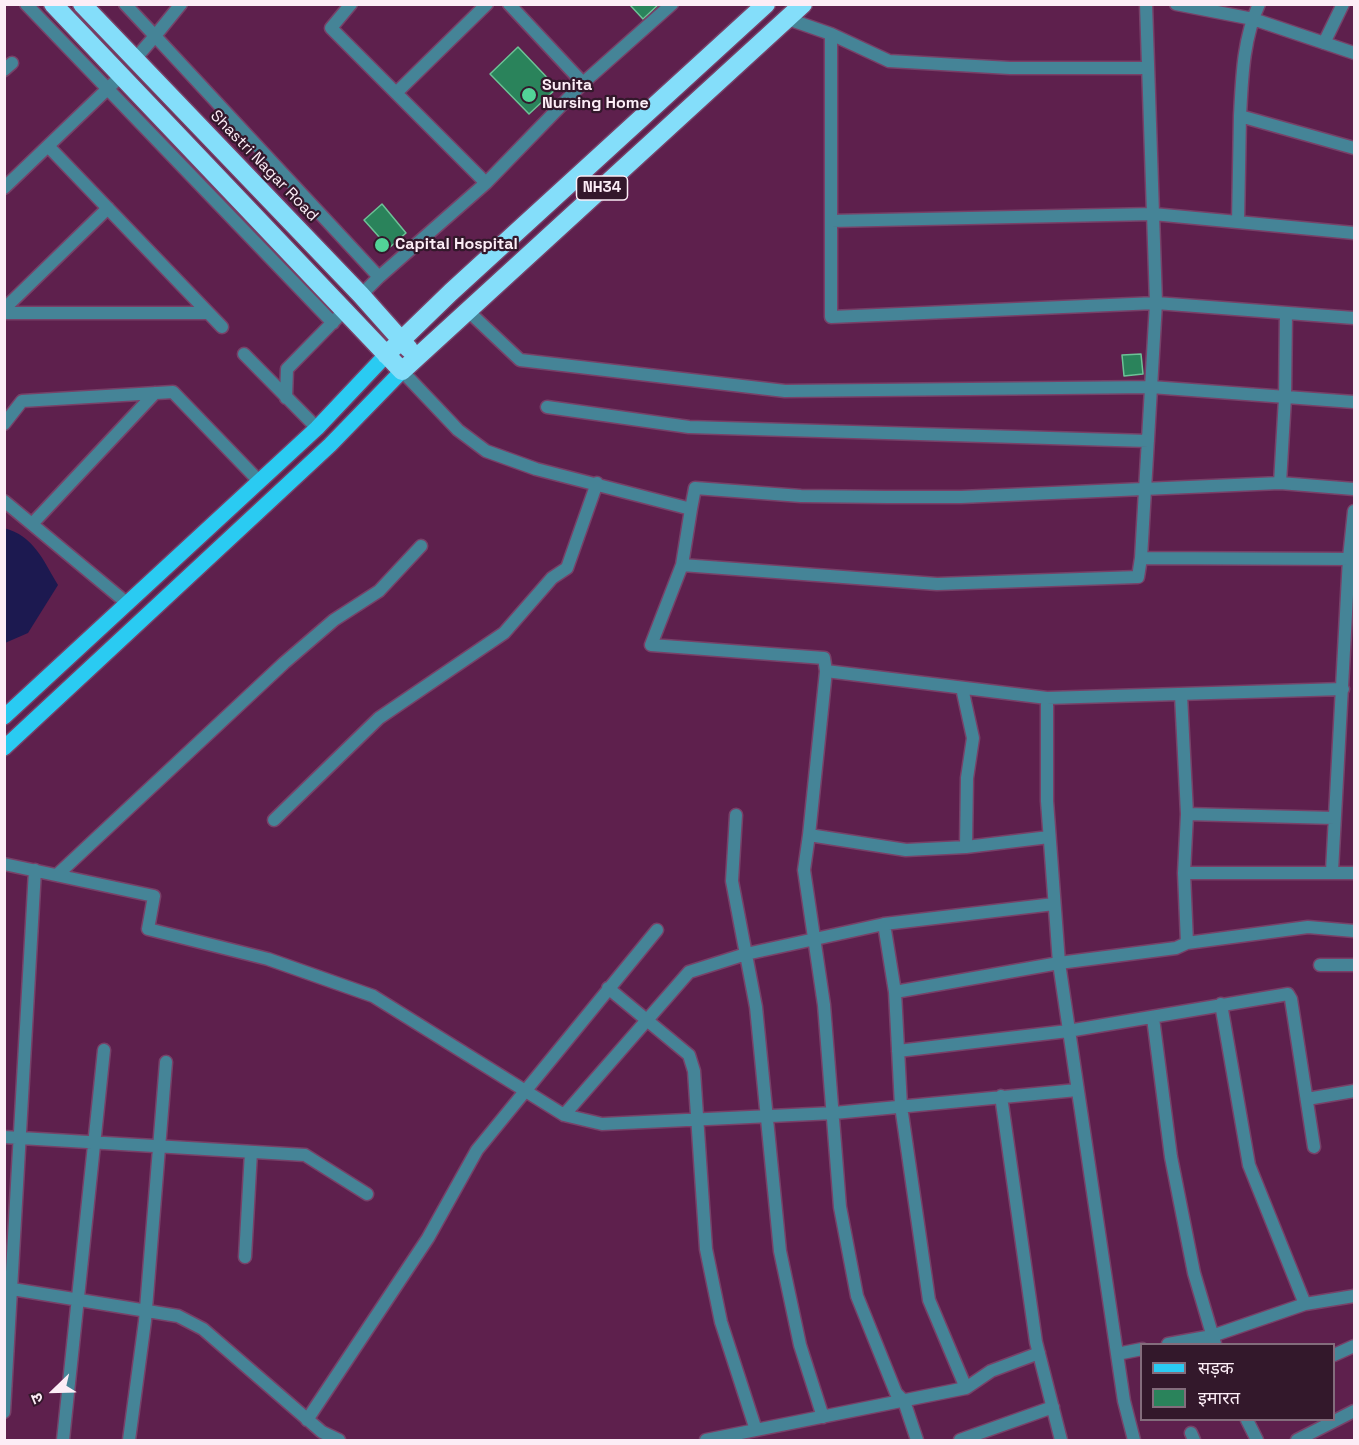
<!DOCTYPE html>
<html>
<head>
<meta charset="utf-8">
<style>
	body { margin:0 }
	#map { position:relative; width:1359px; height:1445px; overflow:hidden; background:#5e204d; font-family:"Space Grotesk","Noto Sans Devanagari",sans-serif }
	canvas { display:block }
	.frame { position:absolute; inset:0; border:6px solid #fcedf6; pointer-events:none }
	.legend { position:absolute; left:1140px; top:1343px; width:195px; height:78px; box-sizing:border-box; background:#33182b; border:2px solid #836d7c; margin:0; padding:8px 10px; list-style:none; font-size:18px; color:#fcedf6 }
	.legend li { display:flex; align-items:center; gap:12px; height:30px }
	.legend b { width:30px; border:2px solid #836d7c }
	.north { position:absolute; left:24px; top:1361px; width:60px; height:60px; -webkit-text-stroke:4px #33182b; paint-order:stroke; rotate:247deg; font-size:16px; font-weight:700; line-height:24px; text-align:center; color:#fcedf6 }
	.north::after { content:''; display:block; margin:auto; width:21px; height:27px; background:#fcedf6; clip-path:polygon(50% 0,100% 100%,50% 72%,0 100%) }
</style>
</head>
<body>
<div id="map">
<canvas width="1359" height="1445"></canvas>
<div class="frame"></div>
<ul class="legend">
<li><b style="height:8px;background:#2acbf2"></b>सड़क</li>
<li><b style="height:16px;background:#2a835b"></b>इमारत</li>
</ul>
<div class="north">उ</div>
</div>
<script>
const c = document.querySelector('canvas').getContext('2d');
c.lineJoin = 'round';
function fillPath(path, color) { c.fillStyle = color; c.fill(path, 'evenodd'); }
function trace(path, color, width, dash) { c.strokeStyle = color; c.lineWidth = width; c.lineCap = dash ? 'butt' : 'round'; c.setLineDash(dash || []); c.stroke(path); }
function label(font, color, halo, rows, align = 'center') {
  c.font = font + ' "Space Grotesk",sans-serif'; c.lineWidth = 4.5; c.setLineDash([]); c.textBaseline = 'middle'; c.strokeStyle = halo; c.fillStyle = color; for (const [text, x, y, turn = 0] of rows) {
    c.save(); c.translate(x, y); c.rotate((+turn || 0) * Math.PI / 180); c.textAlign = isNaN(turn) ? turn : align; if (halo) c.strokeText(text, 0, 0); c.fillText(text, 0, 0); c.restore();
  }
}
fillPath(new Path2D(`
	M 4,528 C 34,536 43,560 58,585 L 28,633 L 5,643 Z`), '#1c1950');
const building = new Path2D(`
	M 629,4 L 659,4 L 643,19 Z
	M 518,47 L 557,88 L 529,114 L 490,74 Z
	M 382,204 L 406,233 L 389,248 L 364,220 Z
	M 1141,354 L 1143,374 L 1124,376 L 1122,355 Z`);
fillPath(building, '#2a835b');
trace(building, '#6dc296', 1.5);
const street = new Path2D(`
	M 26,4 L 333,323
	M 125,4 L 155,36 L 181,4
	M 351,4 L 331,28 L 486,183
	M 509,4 L 583,83
	M 1146,4 L 1156,303 L 1141,558 L 1354,559
	M 1176,4 L 1253,19 L 1354,53
	M 1259,4 C 1243,39 1242,78 1240,116 L 1354,148
	M 788,19 L 831,34 L 889,61 L 1010,68 L 1148,68
	M 831,34 L 831,317 L 1156,303 L 1354,318
	M 1324,43 L 1343,4
	M 135,59 L 155,36 L 379,277 L 486,183 L 583,83 L 672,4
	M 4,70 L 12,63
	M 396,93 L 487,4
	M 48,146 L 222,327
	M 4,188 L 122,75
	M 831,221 L 1153,214 L 1354,233
	M 1238,222 L 1240,116
	M 361,295 L 379,277
	M 4,309 L 108,208
	M 467,310 L 520,360 L 785,391 L 1151,387 L 1354,402
	M 4,313 L 208,313
	M 244,354 L 317,428
	M 402,371 L 458,430 L 486,451 L 536,469 L 691,509 L 682,565 L 651,645 L 824,658 L 826,671 L 809,835
	M 286,398 L 287,369 L 337,318
	M 547,407 L 689,427 L 1148,441
	M 4,424 L 22,401 L 173,392 L 258,480
	M 1280,483 L 1285,398 L 1286,313
	M 4,501 L 128,604
	M 691,509 L 695,488 L 801,496 L 886,497 L 961,497 L 1280,483 L 1354,489
	M 32,524 L 155,393
	M 682,565 L 937,584 L 1138,577 L 1141,558
	M 826,671 L 1047,698 L 1343,689
	M 962,688 L 973,738 L 967,778 L 966,847
	M 1181,695 L 1187,814 L 1184,873 L 1187,943
	M 1047,698 L 1047,801 L 1059,963 L 1124,1401 L 1134,1440
	M 1187,814 L 1334,818
	M 736,815 L 732,881 L 756,1007 L 780,1251 L 800,1345 L 823,1417
	M 274,820 L 379,718 L 504,633 L 552,578 L 567,568 L 597,483
	M 4,864 L 154,896 L 148,929 L 268,959 L 373,996 L 564,1115 L 602,1124 L 834,1113 L 1077,1090
	M 1332,871 L 1349,558 L 1354,511
	M 1184,873 L 1354,873
	M 57,875 L 284,663 L 334,620 L 379,591 L 421,546
	M 884,924 L 895,992 L 901,1106 L 929,1300 L 966,1388
	M 1320,965 L 1354,965
	M 608,988 L 689,1055 L 694,1071 L 706,1249 L 721,1322 L 756,1430
	M 895,992 L 1059,963 L 1176,948 L 1187,943 L 1308,927 L 1354,931
	M 1221,1004 L 1249,1165 L 1305,1304
	M 1153,1018 L 1171,1157 L 1194,1273 L 1215,1344
	M 898,1051 L 1068,1031 L 1288,994 L 1291,999 L 1314,1147
	M 1001,1096 L 1036,1342 L 1061,1440
	M 1307,1099 L 1354,1091
	M 564,1115 L 689,972 L 746,954 L 884,924 L 1054,904
	M 4,1137 L 305,1155 L 367,1194
	M 245,1257 L 251,1152
	M 6,1288 L 178,1316 L 203,1329 L 322,1432 L 339,1440
	M 1168,1344 L 1212,1336 L 1305,1304 L 1354,1296
	M 1117,1354 L 1142,1349
	M 1334,1355 L 1354,1346
	M 4,1412 L 35,870
	M 307,1420 L 428,1238 L 477,1150 L 657,930
	M 1247,1420 L 1257,1440
	M 1191,1433 L 1194,1440
	M 63,1440 L 104,1050
	M 129,1440 L 145,1321 L 166,1062
	M 706,1440 L 966,1388 L 991,1371 L 1039,1353
	M 917,1440 L 904,1401 L 896,1393 L 857,1296 L 840,1207 L 824,1005 L 804,870 L 809,835 L 906,850 L 966,847 L 1049,837
	M 960,1440 L 1053,1407
	M 1297,1440 L 1354,1411`);
const primary = new Path2D(`
	M 4,717 L 317,428 L 386,355
	M 4,748 L 330,445 L 402,371`);
const highway = new Path2D(`
	M 53,4 L 402,371 L 803,4
	M 82,4 L 361,295 L 409,349
	M 386,355 L 451,292 L 766,4`);
trace(street, '#774168', 15);
trace(primary, '#774168', 18);
trace(highway, '#774168', 21);
trace(street, '#458497', 12);
trace(primary, '#2acbf2', 15);
trace(highway, '#84defa', 18);
for (const [x, y, r, color] of [
	[529,95,8,"#52d397"],
	[382,245,8,"#52d397"]
]) { const dot = new Path2D(); dot.arc(x, y, r, 0, 2 * Math.PI); c.fillStyle = color; c.fill(dot); trace(dot, '#33182b', 2); }
for (const [x, y, w] of [
	[602,188,51]
]) { const box = new Path2D(); box.roundRect(x - w / 2, y - 12, w, 24, 4.5); c.fillStyle = '#33182b'; c.fill(box); trace(box, '#fcedf6', 1.5); }
label('bold 15px', '#fcedf6', null, [
	["NH34",602,188]
]);
label('bold 16px', '#fcedf6', '#33182b', [
	["Sunita",542,86],
	["Nursing Home",542,104],
	["Capital Hospital",395,245]
], 'left');
label('16px', '#fcedf6', '#33182b', [
	["Shastri Nagar Road",264,166,46]
]);
</script>
</body>
</html>
